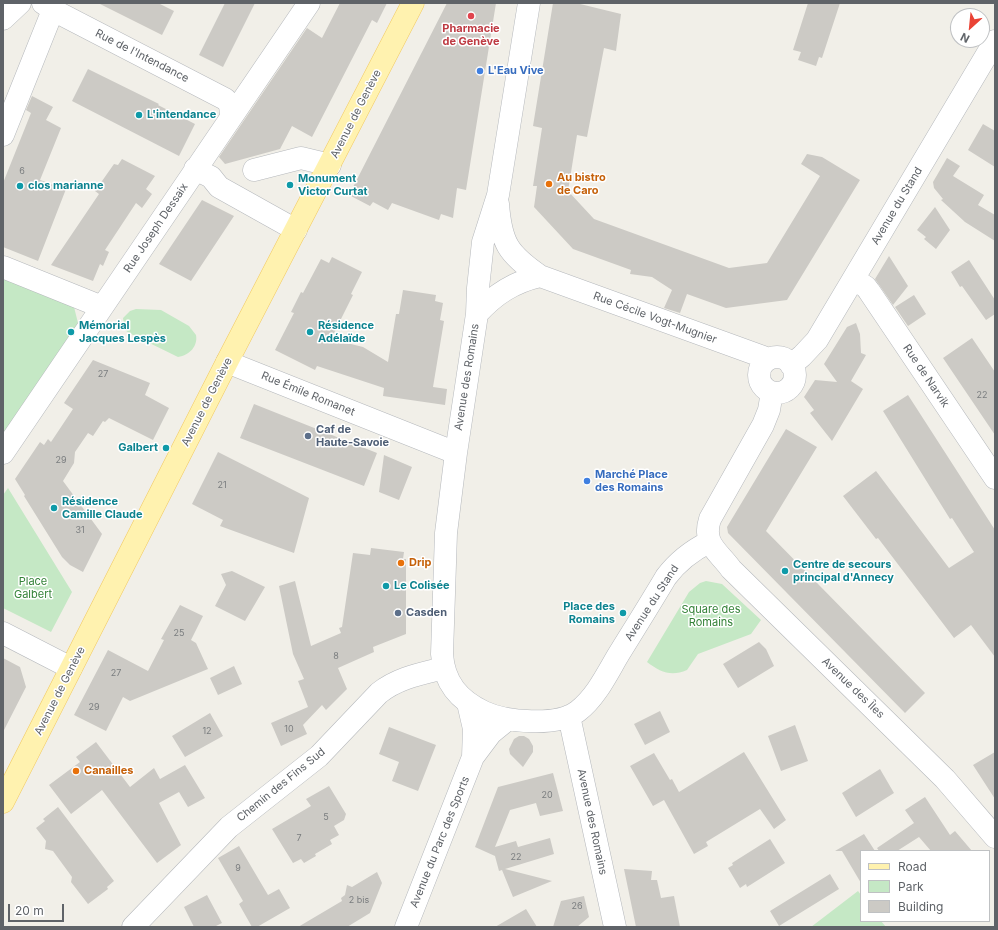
<!DOCTYPE html>
<html>
<head>
<meta charset="utf-8">
<style>
	body { margin:0 }
	#map { position:relative; width:998px; height:930px; overflow:hidden; background:#f1efe8; font-family:Inter,sans-serif }
	canvas { display:block }
	.frame { position:absolute; inset:0; border:4px solid #5f6368; pointer-events:none }
	.legend { position:absolute; left:860px; top:850px; width:130px; height:72px; box-sizing:border-box; background:#fff; border:1px solid #bfc1c3; margin:0; padding:5px 7px; list-style:none; font-size:12px; color:#5f6368 }
	.legend li { display:flex; align-items:center; gap:8px; height:20px }
	.legend b { width:20px; border:1px solid #bfc1c3 }
	.north { position:absolute; left:950px; top:8px; width:40px; height:40px; box-sizing:border-box; background:#fff; border:1px solid #bfc1c3; border-radius:50%; rotate:207deg; font-size:11px; font-weight:700; line-height:16px; text-align:center; color:#5f6368 }
	.north::after { content:''; display:block; margin:auto; width:14px; height:18px; background:#ea4335; clip-path:polygon(50% 0,100% 100%,50% 72%,0 100%) }
	.scale { position:absolute; left:8px; top:904px; width:56px; height:18px; box-sizing:border-box; border:2px solid #5f6368; border-top:0; padding-left:5px; font-size:12px; line-height:14px; white-space:nowrap; color:#5f6368; -webkit-text-stroke:3px #fff; paint-order:stroke }
</style>
</head>
<body>
<div id="map">
<canvas width="998" height="930"></canvas>
<div class="frame"></div>
<ul class="legend">
<li><b style="height:5px;background:#fff2af"></b>Road</li>
<li><b style="height:11px;background:#c5e8c5"></b>Park</li>
<li><b style="height:11px;background:#cccac5"></b>Building</li>
</ul>
<div class="north">N</div>
<div class="scale">20 m</div>
</div>
<script>
const c = document.querySelector('canvas').getContext('2d');
c.lineJoin = 'round';
function fillPath(path, color) { c.fillStyle = color; c.fill(path, 'evenodd'); }
function trace(path, color, width, dash) { c.strokeStyle = color; c.lineWidth = width; c.lineCap = dash ? 'butt' : 'round'; c.setLineDash(dash || []); c.stroke(path); }
function label(font, color, halo, rows, align = 'center') {
  c.font = font + ' Inter,sans-serif'; c.lineWidth = 3; c.setLineDash([]); c.textBaseline = 'middle'; c.strokeStyle = halo; c.fillStyle = color; for (const [text, x, y, turn = 0] of rows) {
    c.save(); c.translate(x, y); c.rotate((+turn || 0) * Math.PI / 180); c.textAlign = isNaN(turn) ? turn : align; if (halo) c.strokeText(text, 0, 0); c.fillText(text, 0, 0); c.restore();
  }
}
fillPath(new Path2D(`
	M 3,277 L 74,307 L 79,327 L 3,439 Z
	M 136,309 L 161,310 L 189,326 L 196,335 C 198,346 190,355 178,357 L 129,333 L 125,330 L 123,318 L 130,311 Z
	M 8,488 L 72,592 L 51,632 L 3,608 L 3,495 Z
	M 706,581 L 722,584 L 761,620 L 751,634 L 698,654 L 687,670 C 671,677 660,672 647,662 L 689,592 L 700,583 Z
	M 858,891 L 861,895 L 861,921 L 881,921 L 886,927 L 811,927 Z`), '#c5e8c5');
fillPath(new Path2D(`
	M 98,3 L 158,3 L 174,11 L 162,35 Z
	M 225,3 L 255,3 L 223,67 L 199,55 Z
	M 340,3 L 387,3 L 377,23 L 372,20 L 312,137 L 292,126 L 280,149 L 225,164 L 219,157 L 307,28 L 322,38 Z
	M 447,3 L 496,3 L 466,190 L 457,188 L 453,218 L 441,214 L 439,220 L 392,203 L 388,210 L 373,202 L 370,206 L 349,195 Z
	M 553,3 L 576,3 L 621,14 L 616,51 L 604,48 L 587,137 L 577,135 L 568,191 L 594,219 L 729,268 L 767,263 L 820,176 L 801,164 L 807,154 L 822,157 L 860,180 L 787,300 L 726,308 L 687,294 L 680,313 L 664,308 L 672,290 L 652,277 L 630,274 L 631,270 L 573,249 L 534,207 L 537,186 L 533,186 L 542,128 L 533,126 Z
	M 808,3 L 840,3 L 822,58 L 819,57 L 816,66 L 798,60 L 801,52 L 793,50 Z
	M 88,69 L 159,104 L 158,105 L 195,124 L 179,156 L 72,101 Z
	M 32,96 L 53,107 L 46,120 L 61,128 L 40,180 L 66,189 L 38,261 L 3,247 L 3,183 L 31,113 L 26,110 Z
	M 983,124 L 995,131 L 995,167 L 968,150 Z
	M 947,158 L 960,166 L 953,176 L 984,195 L 978,205 L 995,215 L 995,241 L 965,222 L 941,200 L 943,199 L 934,188 L 933,182 Z
	M 122,159 L 155,176 L 146,189 L 152,194 L 142,208 L 136,203 L 105,250 L 109,252 L 103,266 L 100,264 L 93,281 L 51,265 L 99,194 L 95,191 L 114,164 L 118,165 Z
	M 202,200 L 234,216 L 191,281 L 159,264 Z
	M 935,207 L 950,230 L 936,249 L 924,239 L 926,237 L 917,230 Z
	M 889,256 L 908,286 L 893,305 L 875,279 Z
	M 332,257 L 362,272 L 351,294 L 353,295 L 329,343 L 351,344 L 363,347 L 388,362 L 396,314 L 399,314 L 403,290 L 436,295 L 435,301 L 443,303 L 440,320 L 444,321 L 433,387 L 447,389 L 445,405 L 383,396 L 384,388 L 317,366 L 315,370 L 275,350 L 294,313 L 291,312 L 301,292 L 303,293 L 321,259 L 329,263 Z
	M 969,260 L 995,300 L 995,314 L 986,320 L 962,286 L 960,287 L 951,272 Z
	M 914,295 L 926,314 L 908,326 L 895,307 Z
	M 856,323 L 860,334 L 861,353 L 866,355 L 851,381 L 863,389 L 832,441 L 810,413 L 814,410 L 804,397 L 815,380 L 837,382 L 824,364 L 847,327 Z
	M 972,338 L 995,372 L 995,435 L 943,358 Z
	M 93,360 L 150,383 L 145,395 L 169,408 L 153,440 L 109,418 L 105,422 L 103,421 L 93,436 L 88,433 L 75,452 L 74,463 L 63,481 L 102,534 L 83,572 L 70,565 L 62,557 L 24,496 L 25,495 L 15,479 L 40,442 L 44,445 L 48,439 L 51,442 L 73,409 L 64,403 Z
	M 908,395 L 995,530 L 995,657 L 971,625 L 954,638 L 878,538 L 876,539 L 843,496 L 876,471 L 949,568 L 974,552 L 952,518 L 950,519 L 883,411 Z
	M 254,404 L 377,453 L 364,486 L 240,438 Z
	M 786,429 L 817,447 L 766,531 L 925,693 L 905,713 L 728,533 L 727,527 Z
	M 218,452 L 309,498 L 294,553 L 220,526 L 223,520 L 192,504 Z
	M 384,455 L 412,467 L 399,500 L 379,492 Z
	M 371,548 L 404,552 L 403,559 L 406,559 L 406,634 L 373,647 L 374,652 L 338,668 L 347,689 L 326,710 L 322,705 L 303,725 L 307,734 L 281,746 L 271,723 L 308,707 L 298,681 L 304,679 L 293,654 L 279,586 L 295,581 L 311,646 L 341,633 L 339,628 L 342,627 L 353,553 L 370,555 Z
	M 232,571 L 265,587 L 245,621 L 215,606 L 226,585 L 221,574 Z
	M 180,605 L 203,616 L 191,640 L 196,643 L 208,669 L 130,701 L 123,697 L 106,731 L 74,715 L 108,650 L 148,671 L 164,640 L 161,639 Z
	M 759,642 L 766,649 L 774,666 L 738,688 L 723,664 Z
	M 3,658 L 20,667 L 26,687 L 3,732 Z
	M 234,666 L 242,684 L 218,695 L 210,678 Z
	M 660,711 L 670,732 L 645,745 L 634,724 Z
	M 210,713 L 223,736 L 185,757 L 172,736 Z
	M 795,725 L 808,761 L 781,771 L 768,736 Z
	M 389,727 L 436,745 L 418,791 L 392,781 L 399,762 L 379,754 Z
	M 519,736 L 524,736 L 529,739 L 533,746 L 533,752 L 523,767 L 510,754 L 509,749 L 514,739 Z
	M 96,742 L 130,787 L 154,768 L 160,779 L 185,765 L 205,798 L 188,807 L 179,792 L 159,803 L 181,845 L 157,863 L 102,790 L 71,814 L 49,785 L 80,762 L 76,757 Z
	M 744,752 L 786,820 L 774,829 L 760,809 L 706,842 L 708,846 L 694,854 L 664,800 L 653,806 L 630,766 L 654,753 L 670,780 L 672,779 L 679,792 Z
	M 995,752 L 995,799 L 973,765 Z
	M 880,769 L 894,793 L 856,817 L 842,793 Z
	M 553,773 L 563,811 L 540,816 L 536,803 L 510,810 L 495,847 L 516,841 L 518,847 L 550,838 L 554,854 L 505,869 L 552,881 L 513,897 L 502,870 L 499,871 L 495,856 L 475,847 L 498,787 Z
	M 329,786 L 346,814 L 344,820 L 334,826 L 339,835 L 330,840 L 332,844 L 315,854 L 316,856 L 304,863 L 301,859 L 293,863 L 272,829 L 311,806 L 306,799 Z
	M 925,797 L 950,835 L 955,831 L 972,851 L 931,851 L 919,837 L 897,851 L 879,851 L 877,848 L 914,823 L 905,810 Z
	M 58,807 L 114,881 L 107,887 L 108,889 L 88,904 L 71,882 L 72,877 L 53,851 L 45,849 L 46,841 L 36,828 L 45,821 L 43,819 Z
	M 864,834 L 875,851 L 861,851 L 861,883 L 842,851 L 835,851 Z
	M 770,839 L 785,863 L 747,887 L 746,884 L 740,888 L 728,868 L 733,865 L 732,863 Z
	M 239,846 L 268,895 L 279,889 L 290,908 L 257,927 L 252,927 L 239,904 L 243,901 L 218,858 Z
	M 624,869 L 652,871 L 651,880 L 657,880 L 661,898 L 674,896 L 680,927 L 636,927 Z
	M 377,872 L 382,883 L 370,913 L 347,927 L 298,927 L 342,901 L 341,898 L 345,895 L 347,885 L 352,887 Z
	M 830,874 L 839,889 L 779,926 L 770,911 Z
	M 207,895 L 222,923 L 214,927 L 194,927 L 184,907 Z
	M 584,896 L 589,917 L 577,927 L 553,927 L 561,901 Z
	M 526,909 L 537,927 L 495,927 Z`), '#cccac5');
const minor = new Path2D(`
	M 43,3 L 53,10 L 225,99 L 230,104 L 231,116
	M 529,3 L 498,195 L 483,242 L 478,288 L 477,314 L 456,453 L 446,533 L 442,654 C 444,683 459,700 484,712 C 505,722 558,727 578,711 C 595,698 606,676 617,657 C 633,631 650,604 666,577 C 678,561 691,551 709,542
	M 3,19 L 20,3
	M 3,135 L 53,10
	M 195,169 L 211,177 L 219,187 L 296,230
	M 254,170 L 301,158 L 330,165
	M 498,204 C 501,243 508,254 540,276 L 769,359
	M 3,267 L 102,307
	M 854,279 L 866,287 L 869,291 L 995,478
	M 477,314 C 495,294 514,282 540,276
	M759 375a18 18 0 1 1 36 0a18 18 0 1 1-36 0Z
	M 227,362 L 456,453
	M 791,365 L 802,356 L 817,340 L 995,41
	M 772,392 L 769,410 L 763,425 L 710,519 C 702,544 718,551 731,569 L 945,779 L 995,837
	M 3,453 L 309,3
	M 3,633 L 71,668
	M 468,703 L 474,729 L 473,757
	M 569,716 L 615,927
	M 133,927 L 229,827 L 319,756 L 379,693 C 398,678 420,674 444,668
	M 406,927 L 473,757 L 491,733 L 507,720`);
const major = new Path2D(`
	M 3,802 L 227,362 L 413,3`);
trace(minor, '#b5b8bc', 23);
trace(major, '#f2c960', 23);
trace(minor, '#fff', 22);
trace(major, '#fff2af', 22);
for (const [x, y, r, color] of [
	[471,16,4,"#e0444e"],
	[480,71,4,"#3f7fe0"],
	[139,115,4,"#0f9aa8"],
	[549,184,4,"#e8710a"],
	[290,185,4,"#0f9aa8"],
	[20,186,4,"#0f9aa8"],
	[71,332,4,"#0f9aa8"],
	[310,332,4,"#0f9aa8"],
	[308,436,4,"#5c6f8a"],
	[166,448,4,"#0f9aa8"],
	[587,481,4,"#3f7fe0"],
	[54,508,4,"#0f9aa8"],
	[401,563,4,"#e8710a"],
	[785,571,4,"#0f9aa8"],
	[386,586,4,"#0f9aa8"],
	[398,613,4,"#5c6f8a"],
	[623,613,4,"#0f9aa8"],
	[76,771,4,"#e8710a"]
]) { const dot = new Path2D(); dot.arc(x, y, r, 0, 2 * Math.PI); c.fillStyle = color; c.fill(dot); trace(dot, '#fff', 1.5); }
label('9px', '#7a7d7f', null, [
	["6",22,171],
	["27",103,374],
	["22",982,395],
	["29",61,460],
	["21",222,485],
	["31",80,530],
	["25",179,633],
	["8",336,656],
	["27",116,673],
	["29",94,707],
	["10",289,729],
	["12",207,731],
	["20",547,795],
	["5",326,817],
	["7",299,838],
	["22",516,857],
	["9",238,868],
	["2 bis",359,900],
	["26",577,906]
]);
label('bold 11px', '#be3a42', '#fff', [
	["Pharmacie",471,29],
	["de Genève",471,42]
]);
label('11px', '#5f6368', '#fff', [
	["Rue de l'Intendance",142,56,27],
	["Avenue de Genève",356,114,-63],
	["Avenue du Stand",897,206,-59],
	["Rue Joseph Dessaix",156,228,-56],
	["Rue Cécile Vogt-Mugnier",655,318,20],
	["Rue de Narvik",926,376,56],
	["Avenue des Romains",467,377,-81],
	["Rue Émile Romanet",308,394,22],
	["Avenue de Genève",207,402,-63],
	["Avenue du Stand",652,603,-57],
	["Avenue des Îles",853,688,44],
	["Avenue de Genève",60,691,-63],
	["Chemin des Fins Sud",281,785,-39],
	["Avenue des Romains",592,822,78],
	["Avenue du Parc des Sports",440,842,-68]
]);
label('bold 11px', '#366cbe', '#fff', [
	["L'Eau Vive",488,71],
	["Marché Place",595,475],
	["des Romains",595,488]
], 'left');
label('bold 11px', '#0d838f', '#fff', [
	["L'intendance",147,115],
	["Monument",298,179],
	["Victor Curtat",298,192],
	["clos marianne",28,186],
	["Mémorial",79,326],
	["Jacques Lespès",79,339],
	["Résidence",318,326],
	["Adélaïde",318,339],
	["Galbert",158,448,"right"],
	["Résidence",62,502],
	["Camille Claude",62,515],
	["Centre de secours",793,565],
	["principal d'Annecy",793,578],
	["Le Colisée",394,586],
	["Place des",615,607,"right"],
	["Romains",615,620,"right"]
], 'left');
label('bold 11px', '#c56008', '#fff', [
	["Au bistro",557,178],
	["de Caro",557,191],
	["Drip",409,563],
	["Canailles",84,771]
], 'left');
label('bold 11px', '#4e5e75', '#fff', [
	["Caf de",316,430],
	["Haute-Savoie",316,443],
	["Casden",406,613]
], 'left');
label('11px', '#348238', '#fff', [
	["Place",33,582],
	["Galbert",33,595],
	["Square des",711,610],
	["Romains",711,623]
]);
</script>
</body>
</html>
